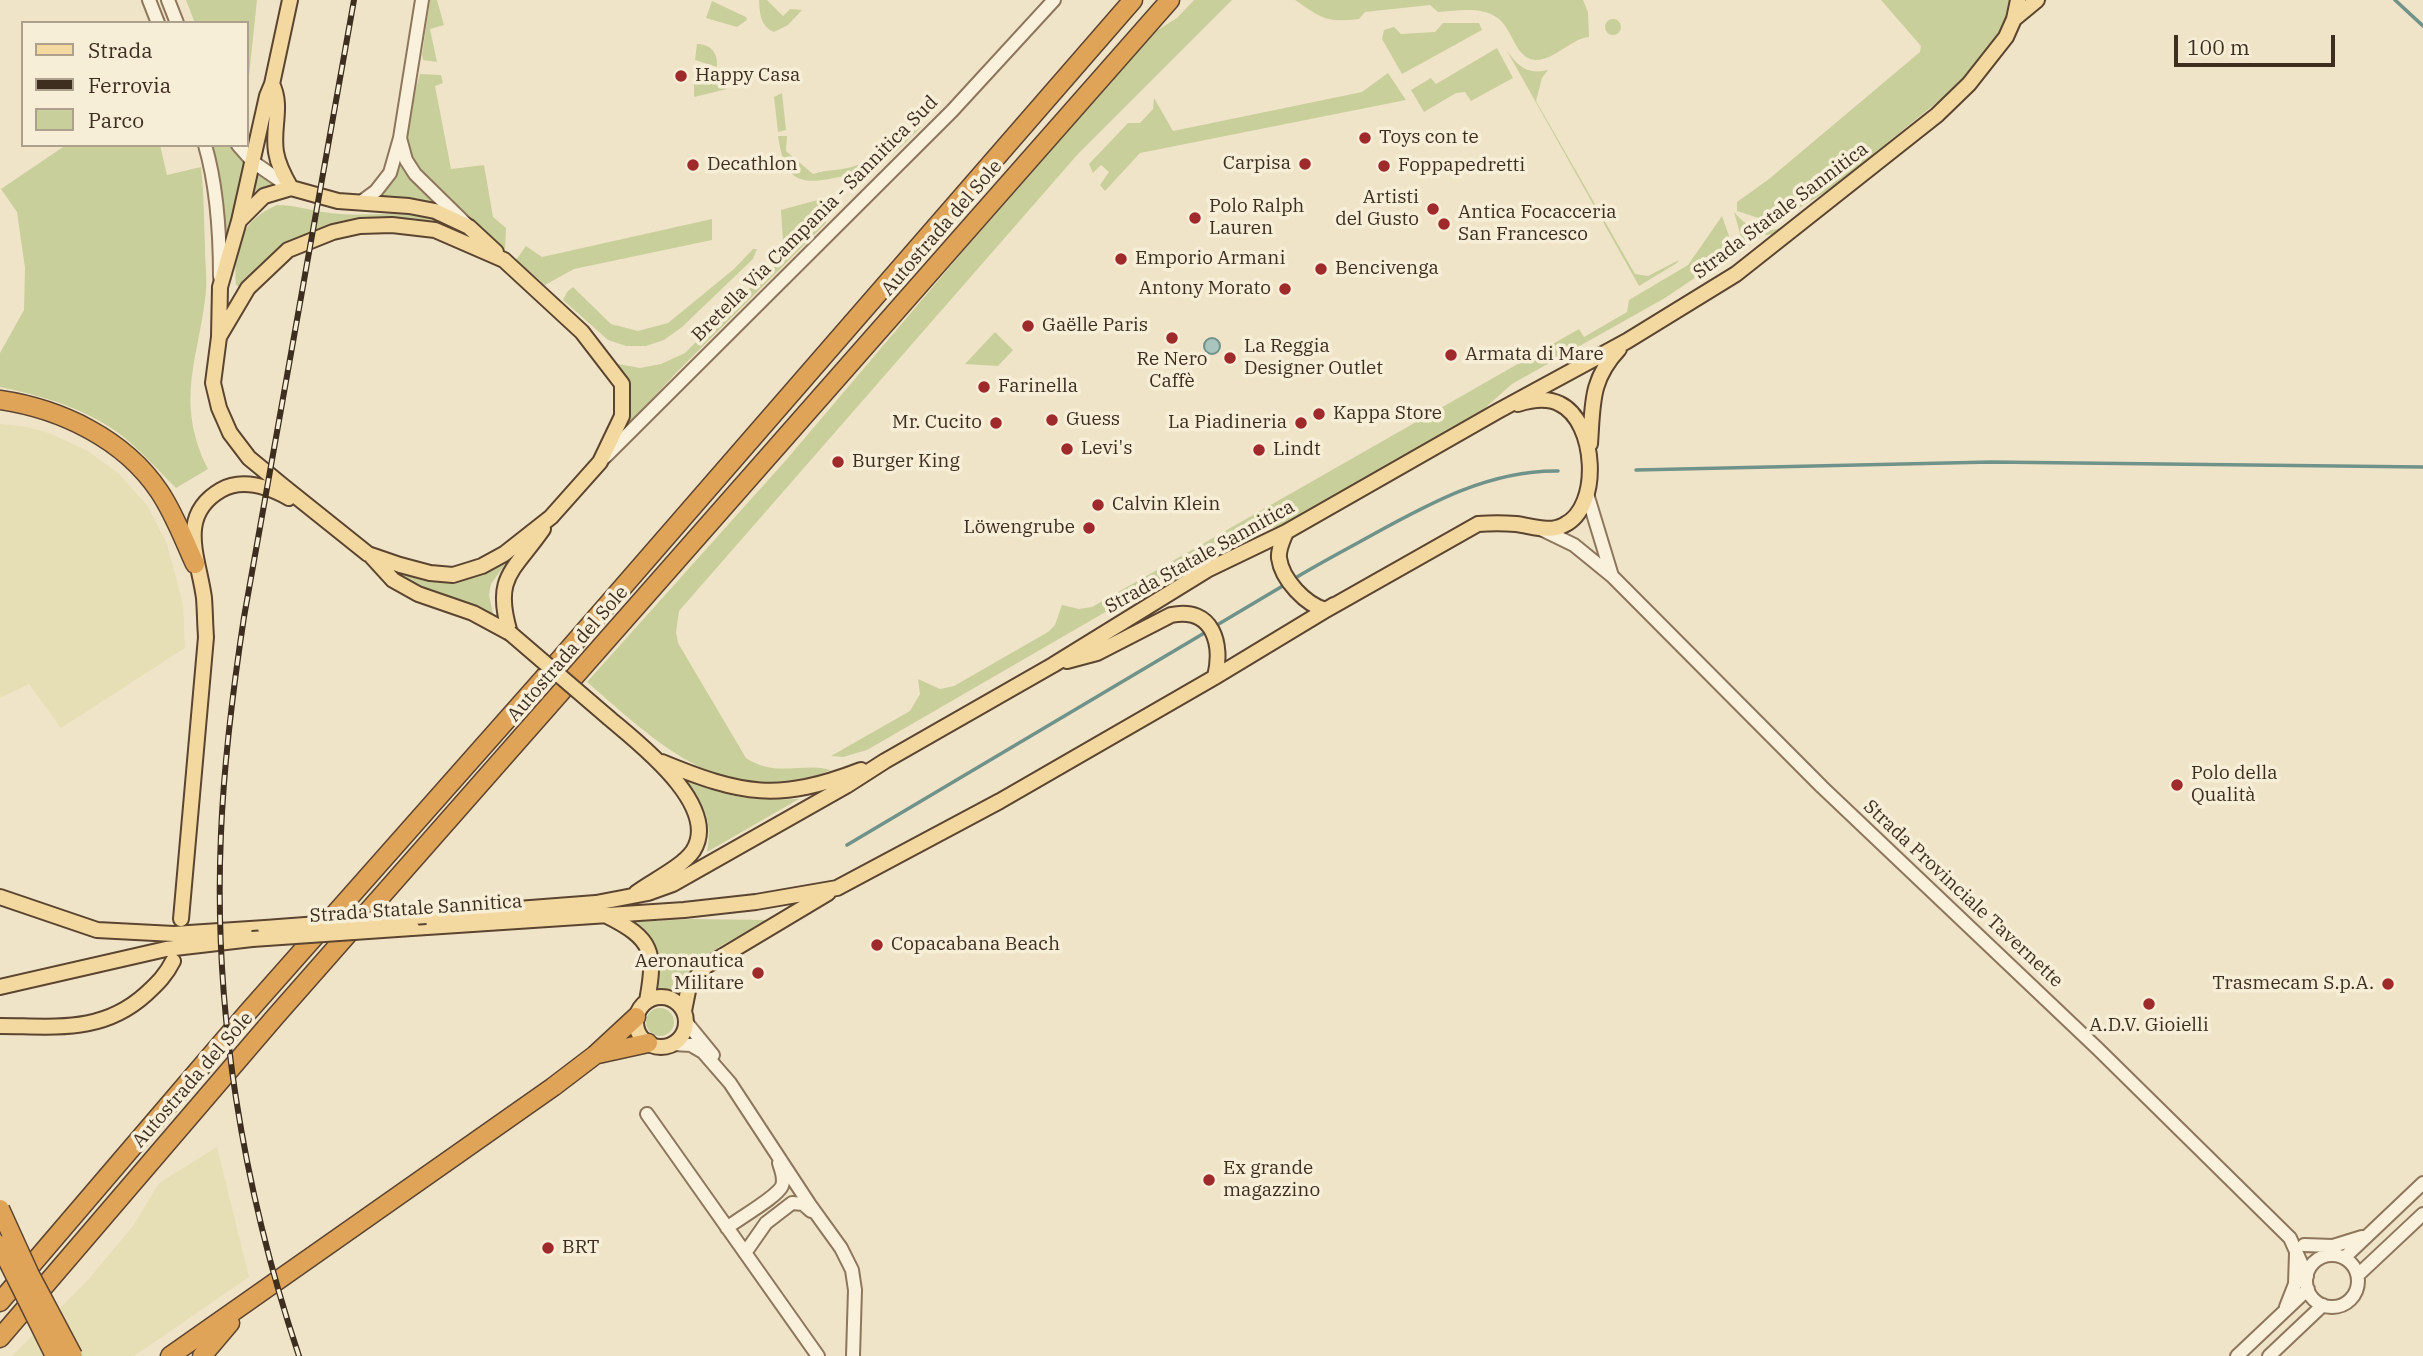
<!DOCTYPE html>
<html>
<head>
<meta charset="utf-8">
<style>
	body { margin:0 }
	#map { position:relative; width:2423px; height:1356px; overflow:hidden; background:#f0e4c8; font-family:"IBM Plex Serif",serif }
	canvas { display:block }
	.legend { position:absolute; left:21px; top:21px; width:228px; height:126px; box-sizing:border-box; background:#f7eed8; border:2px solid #ada18e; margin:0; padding:9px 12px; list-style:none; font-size:21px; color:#3d2e20 }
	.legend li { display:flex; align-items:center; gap:14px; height:35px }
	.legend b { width:35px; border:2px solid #ada18e }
	.scale { position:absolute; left:2174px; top:35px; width:161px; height:32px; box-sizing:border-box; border:4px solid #3d2e20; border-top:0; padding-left:9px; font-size:21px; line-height:24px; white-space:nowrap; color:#3d2e20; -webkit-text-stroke:5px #f7eed8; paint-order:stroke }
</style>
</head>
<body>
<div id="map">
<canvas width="2423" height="1356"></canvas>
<ul class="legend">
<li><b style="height:9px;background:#f3d9a0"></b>Strada</li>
<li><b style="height:9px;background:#3d2e20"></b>Ferrovia</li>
<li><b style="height:19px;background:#c9cf9b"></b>Parco</li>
</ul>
<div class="scale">100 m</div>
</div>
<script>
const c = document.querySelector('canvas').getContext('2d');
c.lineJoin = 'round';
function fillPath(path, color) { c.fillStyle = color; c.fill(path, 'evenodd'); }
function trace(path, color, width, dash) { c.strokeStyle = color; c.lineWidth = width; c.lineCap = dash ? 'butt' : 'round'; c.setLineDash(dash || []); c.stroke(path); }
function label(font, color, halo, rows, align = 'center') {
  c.font = font + ' "IBM Plex Serif",serif'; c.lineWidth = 7; c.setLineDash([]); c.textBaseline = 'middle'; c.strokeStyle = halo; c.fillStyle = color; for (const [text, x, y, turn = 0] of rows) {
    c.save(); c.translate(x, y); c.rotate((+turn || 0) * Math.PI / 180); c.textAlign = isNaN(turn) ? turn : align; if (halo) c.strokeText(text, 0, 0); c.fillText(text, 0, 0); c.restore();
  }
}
fillPath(new Path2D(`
	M 0,424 L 22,426 L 49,433 L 88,451 L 118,473 L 147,505 L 167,544 L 183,604 L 185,648 L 61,728 L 29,684 L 0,698 Z
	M 217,1147 L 249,1277 L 134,1356 L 12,1356 L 87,1281 L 133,1226 L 159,1183 Z`), '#e6deb5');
fillPath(new Path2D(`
	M 186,0 L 257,0 L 247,95 L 247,23 L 195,23 Z
	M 430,0 L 437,0 L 444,25 L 430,29 L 437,62 L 423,60 L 422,55 Z
	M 759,0 L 767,0 L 783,16 L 790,9 L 802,10 L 788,25 L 774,32 C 760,26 760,14 759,0 Z
	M 1194,0 L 1232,0 L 1078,154 L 679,611 L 676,632 L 678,643 L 746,758 C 776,778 801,762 831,770 C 726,812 661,746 587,682 L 787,459 L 965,249 L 1156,31 L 1177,18 Z
	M 1295,0 L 1583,0 L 1588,12 L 1589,37 C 1570,39 1554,61 1535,60 C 1514,58 1513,27 1496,17 C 1479,6 1457,11 1438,12 L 1430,5 L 1365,12 L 1359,19 C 1325,23 1322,18 1295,0 Z
	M 1881,0 L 2012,0 L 2007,25 L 1968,77 L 1829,190 L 1794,211 L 1768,221 L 1737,211 L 1737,202 L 1769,179 L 1920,52 L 1921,46 Z
	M 712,1 L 746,17 L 747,20 L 737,27 L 706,18 Z
	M1605 27a8 8 0 1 1 16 0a8 8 0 1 1-16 0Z
	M 1443,23 L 1479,23 L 1482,30 L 1402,74 L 1382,39 L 1384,30 L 1394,27 L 1401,34 L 1435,32 Z
	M 697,44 C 711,44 718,53 717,67 L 695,60 Z
	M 1497,48 L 1513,78 L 1471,101 L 1465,92 L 1456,93 L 1424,112 L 1411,90 L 1431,78 L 1436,84 Z
	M 1507,51 C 1518,66 1527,75 1548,70 L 1542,78 L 1536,101 L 1635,274 L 1648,276 L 1679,260 L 1677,263 L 1639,286 Z
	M 694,70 L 721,78 L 727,89 L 694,97 Z
	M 1388,73 L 1406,100 L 1140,153 L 1105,191 L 1100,185 L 1109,172 L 1101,165 L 1093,173 L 1089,164 L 1128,123 L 1140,123 L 1153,109 L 1154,98 L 1173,131 L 1362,92 Z
	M 420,74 L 441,75 L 443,83 L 435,86 L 451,169 L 484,165 L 493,217 L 506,228 L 505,251 L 413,165 C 401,131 411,108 420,74 Z
	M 782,93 L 786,130 L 778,132 L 774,97 Z
	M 915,122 L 921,127 C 905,142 887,164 866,171 C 856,175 844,176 834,178 C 794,187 784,175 778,136 L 787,136 L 786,151 L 813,174 C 827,169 843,171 857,165 C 878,156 899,139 915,122 Z
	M 66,145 L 160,145 L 167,175 L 201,167 C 204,194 204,220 205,247 C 205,262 207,277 206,291 C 199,360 174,400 208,469 L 176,488 C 158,470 140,450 121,435 C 85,408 43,396 0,387 L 0,353 L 24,310 L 25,268 L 17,212 L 1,189 Z
	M 210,145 L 234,145 L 281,187 L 262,192 L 224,262 Z
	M 398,162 L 404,172 L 435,203 L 380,199 L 380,197 L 392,181 Z
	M 821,199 L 826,223 L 675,374 L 614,440 L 623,420 L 613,363 L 640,368 L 661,364 L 685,353 L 773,265 L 783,243 L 781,210 Z
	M 277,205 C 296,205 311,211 330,213 C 372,218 406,207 448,225 L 448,229 L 334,227 L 240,287 L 236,285 C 233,248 241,220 277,205 Z
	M 1734,212 C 1749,229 1760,235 1783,227 L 1784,229 L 1778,234 L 1763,235 L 1740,253 L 1741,237 Z
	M 1722,216 L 1729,236 L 1728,249 L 1714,265 L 1665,298 L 1512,384 L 1477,415 L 1280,527 L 1249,529 L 867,750 L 843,757 L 831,756 L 910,711 L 920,694 L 918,679 L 940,689 L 954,686 L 1048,632 L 1055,625 L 1062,605 L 1079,609 L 1092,607 L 1579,329 L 1584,337 L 1627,312 L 1629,300 L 1688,265 Z
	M 712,219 L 712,240 L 574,269 L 545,285 L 516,260 L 526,246 L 542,257 Z
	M 753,249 L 757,249 L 753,259 L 682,327 L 664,340 L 646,346 L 626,346 L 608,340 L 563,300 L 567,292 L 573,287 L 611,324 L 638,331 L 668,323 L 734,269 Z
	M 995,332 L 1013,350 L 998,366 L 965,364 Z
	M 519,545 L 491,584 L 489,595 L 494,618 L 431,593 L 394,570 L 420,578 L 441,580 Z
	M 684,779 C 730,799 750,800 799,799 L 707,852 C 713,821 704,802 684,779 Z
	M 692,919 L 770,920 C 736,939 690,954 677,994 L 667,989 L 657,990 C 661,958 658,943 632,922 Z
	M646 1022a14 14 0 1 1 28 0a14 14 0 1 1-28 0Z`), '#c9cf9b');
const water = new Path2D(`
	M1204 346a8 8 0 1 1 16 0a8 8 0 1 1-16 0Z`);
fillPath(water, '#a9c4bc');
trace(water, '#6f938a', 2);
trace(new Path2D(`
	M 2395,0 L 2423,26
	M 1636,470 L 1991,462 L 2423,467
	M 1297,577 C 1322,562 1347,549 1372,535 C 1430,503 1490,470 1558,471
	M 1217,625 L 1286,584
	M 847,845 L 1206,632`), '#6f938a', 3.5);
const minor = new Path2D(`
	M 149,0 L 158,23
	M 168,0 L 177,23
	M 400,138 L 406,160 L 415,174 L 466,224
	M 205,145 C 217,186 220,234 220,277
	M 238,145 L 253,162 L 291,188
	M 361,202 L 376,191 L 390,173 L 400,138 L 422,0
	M 605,457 L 952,111 L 1054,0
	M 1588,497 L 1612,576
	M 1541,529 L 1574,545 L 1612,576 L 1822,787 L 2098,1049 L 2290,1238 L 2307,1276
	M 686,1022 L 713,1055
	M 673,1044 L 691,1045 L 703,1052 L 730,1083 L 810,1205 L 841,1248 L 852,1270 L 855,1290 L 853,1356
	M 647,1114 L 818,1356
	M 727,1228 C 739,1218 776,1198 782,1186 C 785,1178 781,1170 779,1163
	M 2304,1245 L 2333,1246 L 2362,1237
	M 745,1253 L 766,1223 L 792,1203 L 803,1204 L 811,1211
	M2306 1281a26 26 0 1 1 52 0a26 26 0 1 1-52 0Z
	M 2344,1258 L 2423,1183
	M 2358,1275 L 2423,1214
	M 2286,1307 L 2295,1284 L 2296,1253
	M 2237,1356 L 2308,1289
	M 2269,1356 L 2323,1305`);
const major = new Path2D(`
	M 2014,19 L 2037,0
	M 272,84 C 283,106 272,128 276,152 C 278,165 284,176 291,188
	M 239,221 L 267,96 L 272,84 L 290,0
	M 392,225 L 435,230 L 504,260 L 582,332 L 622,384 L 622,416 L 600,462 L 551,517 L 504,554 L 482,566 L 453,575 L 430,573 L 400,565 L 368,554 L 283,486 L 249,458 L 230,433 L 219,408 L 213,383 L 219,337 L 248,288 L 288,250 L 333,232 L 360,226 Z
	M 219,337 L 220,287 L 239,221 L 264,196 L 291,188 L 338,201 L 409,206 L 435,211 L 469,227 L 496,252
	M 1590,444 C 1593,404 1590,380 1619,349
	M 1286,532 C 1283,540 1278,549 1279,558 C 1282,580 1306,605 1326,610 L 1478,524 C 1491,523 1503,523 1516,524 C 1532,526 1550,533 1564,525 C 1602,507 1596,421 1560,404 C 1547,397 1531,400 1518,404
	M 372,557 L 393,580 L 418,594 L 473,613 L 510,633
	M 510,633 C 493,577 513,572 543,529
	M 1067,661 L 1097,653 L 1171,615 C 1213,606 1223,644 1215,677
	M 609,718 C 637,742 722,806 693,851 C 682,867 652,881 636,893
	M 662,762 C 742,795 778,802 861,770
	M 0,897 L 97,930 L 174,934 L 265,928
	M 426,916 L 596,903 L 648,893 L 673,884 L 846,786 L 885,761 L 1053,665 L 1207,570 L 1286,532 L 1498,411 L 1627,341 L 1736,274 L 1937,115 L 1969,84 L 2006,37 L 2014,19 L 2018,0
	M 607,916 C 653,939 656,952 647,1001
	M 181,919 L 206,637 C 205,624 205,611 204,598 C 199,559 176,516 221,490 C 242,478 269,487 289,498
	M 412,928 L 684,910 L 756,902 L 837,888 L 1000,801 L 1215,677 L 1334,605
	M 0,987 L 166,949 L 252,939
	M636 1022a25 25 0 1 1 50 0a25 25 0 1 1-50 0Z
	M 684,1011 L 689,986 L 706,966 L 828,893
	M 0,1026 C 54,1026 102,1034 146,994 C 158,983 166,975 173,961`);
const highway = new Path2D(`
	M 0,400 C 61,409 124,439 159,491 C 174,513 184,540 195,564
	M 598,1054 L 648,1043
	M 0,1302 L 248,1012 L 542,680 L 1133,0
	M 0,1338 L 275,1017 L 1170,0
	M 170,1356 L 553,1087 L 595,1055 L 636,1017
	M 202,1356 L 230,1323`);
trace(minor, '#8d765c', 16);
trace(major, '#5b4430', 18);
trace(highway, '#5b4430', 21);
trace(minor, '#faf1dc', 12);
trace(major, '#f3d9a0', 14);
trace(highway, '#e0a458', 18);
const rail = new Path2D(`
	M 299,1356 C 243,1189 213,1010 221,833 C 224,761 233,689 244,617 L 354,0`);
trace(rail, '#3d2e20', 6);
trace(rail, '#f7eed8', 3.5, [10]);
const majorBridge = new Path2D(`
	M 510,633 L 609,718
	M 265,928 L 426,916
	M 252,939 L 412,928`);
const highwayBridge = new Path2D(`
	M 0,1209 L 30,1275 L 73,1356
	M 0,1245 L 55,1356`);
trace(majorBridge, '#5b4430', 18, []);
trace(highwayBridge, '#5b4430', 21, []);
trace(majorBridge, '#f3d9a0', 14);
trace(highwayBridge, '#e0a458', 18);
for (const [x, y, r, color] of [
	[681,76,7,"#9e2a2b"],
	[1365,138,7,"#9e2a2b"],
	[1305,164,7,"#9e2a2b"],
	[693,165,7,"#9e2a2b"],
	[1384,166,7,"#9e2a2b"],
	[1433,209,7,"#9e2a2b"],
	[1195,218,7,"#9e2a2b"],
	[1444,224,7,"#9e2a2b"],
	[1121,259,7,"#9e2a2b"],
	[1321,269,7,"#9e2a2b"],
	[1285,289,7,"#9e2a2b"],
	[1028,326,7,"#9e2a2b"],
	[1172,338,7,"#9e2a2b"],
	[1451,355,7,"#9e2a2b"],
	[1230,358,7,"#9e2a2b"],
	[984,387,7,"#9e2a2b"],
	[1319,414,7,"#9e2a2b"],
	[1052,420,7,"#9e2a2b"],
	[996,423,7,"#9e2a2b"],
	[1301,423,7,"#9e2a2b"],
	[1067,449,7,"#9e2a2b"],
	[1259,450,7,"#9e2a2b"],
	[838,462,7,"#9e2a2b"],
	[1098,505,7,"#9e2a2b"],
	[1089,528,7,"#9e2a2b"],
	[2177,785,7,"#9e2a2b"],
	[877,945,7,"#9e2a2b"],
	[758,973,7,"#9e2a2b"],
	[2388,984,7,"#9e2a2b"],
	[2149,1004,7,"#9e2a2b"],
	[1209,1180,7,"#9e2a2b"],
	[548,1248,7,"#9e2a2b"]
]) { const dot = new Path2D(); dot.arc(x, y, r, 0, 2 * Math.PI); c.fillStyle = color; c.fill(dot); trace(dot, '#f7eed8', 2.5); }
label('19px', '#3d2e20', '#f7eed8', [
	["Happy Casa",695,76],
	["Toys con te",1379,138],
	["Carpisa",1291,164,"right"],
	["Decathlon",707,165],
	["Foppapedretti",1398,166],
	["Artisti",1419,198,"right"],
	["del Gusto",1419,220,"right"],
	["Polo Ralph",1209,207],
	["Lauren",1209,229],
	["Antica Focacceria",1458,213],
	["San Francesco",1458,235],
	["Emporio Armani",1135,259],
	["Bencivenga",1335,269],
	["Antony Morato",1271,289,"right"],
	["Gaëlle Paris",1042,326],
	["La Reggia",1244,347],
	["Designer Outlet",1244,369],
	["Armata di Mare",1465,355],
	["Re Nero",1172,360,"center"],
	["Caffè",1172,382,"center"],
	["Farinella",998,387],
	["Kappa Store",1333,414],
	["Guess",1066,420],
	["Mr. Cucito",982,423,"right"],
	["La Piadineria",1287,423,"right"],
	["Levi's",1081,449],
	["Lindt",1273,450],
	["Burger King",852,462],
	["Calvin Klein",1112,505],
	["Löwengrube",1075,528,"right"],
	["Polo della",2191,774],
	["Qualità",2191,796],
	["Copacabana Beach",891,945],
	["Aeronautica",744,962,"right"],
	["Militare",744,984,"right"],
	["Trasmecam S.p.A.",2374,984,"right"],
	["A.D.V. Gioielli",2149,1026,"center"],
	["Ex grande",1223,1169],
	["magazzino",1223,1191],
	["BRT",562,1248]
], 'left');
label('19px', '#3d2e20', '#f7eed8', [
	["Strada Statale Sannitica",1781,211,-37],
	["Bretella Via Campania - Sannitica Sud",815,219,-45],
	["Autostrada del Sole",942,228,-49],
	["Strada Statale Sannitica",1200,557,-29],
	["Autostrada del Sole",568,654,-49],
	["Strada Provinciale Tavernette",1963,894,43],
	["Strada Statale Sannitica",416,909,-4],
	["Autostrada del Sole",193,1080,-49]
]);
</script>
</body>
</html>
